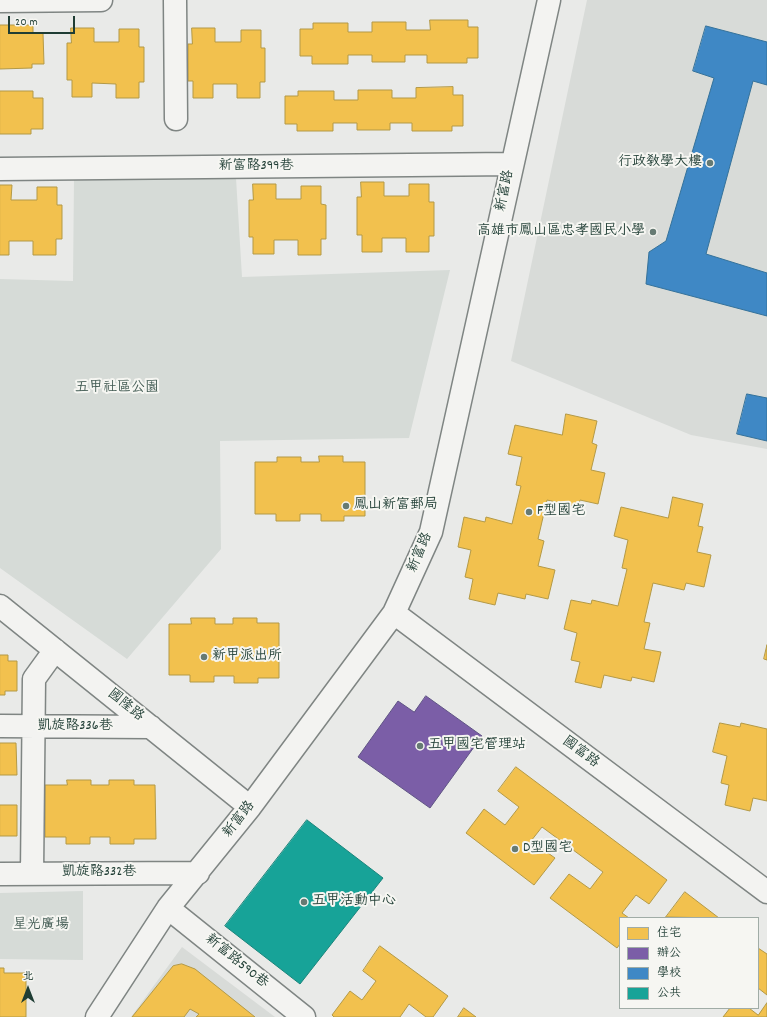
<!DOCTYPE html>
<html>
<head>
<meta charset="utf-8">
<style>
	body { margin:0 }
	#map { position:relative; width:767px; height:1017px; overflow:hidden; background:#e9eae8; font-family:Dekko,"LXGW WenKai TC",sans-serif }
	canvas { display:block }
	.legend { position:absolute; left:619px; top:917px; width:140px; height:92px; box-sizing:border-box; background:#f6f6f2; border:1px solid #a0aca6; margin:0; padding:5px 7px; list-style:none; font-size:12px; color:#1f3d34 }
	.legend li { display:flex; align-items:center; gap:8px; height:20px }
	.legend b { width:20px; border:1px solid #a0aca6 }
	.north { position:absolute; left:8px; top:969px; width:40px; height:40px; -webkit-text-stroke:3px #f6f6f2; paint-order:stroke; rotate:0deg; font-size:11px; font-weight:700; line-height:16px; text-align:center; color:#1f3d34 }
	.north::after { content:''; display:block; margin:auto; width:14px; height:18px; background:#1f3d34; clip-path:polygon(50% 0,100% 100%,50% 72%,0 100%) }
	.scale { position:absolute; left:8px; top:16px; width:67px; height:18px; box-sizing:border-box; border:2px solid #1f3d34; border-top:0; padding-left:5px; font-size:12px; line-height:14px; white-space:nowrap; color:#1f3d34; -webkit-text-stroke:3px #f6f6f2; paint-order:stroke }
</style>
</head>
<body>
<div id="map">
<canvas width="767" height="1017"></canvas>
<ul class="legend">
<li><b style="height:11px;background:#f2c14e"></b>住宅</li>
<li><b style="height:11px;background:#7b5ea7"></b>辦公</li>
<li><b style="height:11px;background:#3f88c5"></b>學校</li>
<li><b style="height:11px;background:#17a398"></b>公共</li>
</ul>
<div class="north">北</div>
<div class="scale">20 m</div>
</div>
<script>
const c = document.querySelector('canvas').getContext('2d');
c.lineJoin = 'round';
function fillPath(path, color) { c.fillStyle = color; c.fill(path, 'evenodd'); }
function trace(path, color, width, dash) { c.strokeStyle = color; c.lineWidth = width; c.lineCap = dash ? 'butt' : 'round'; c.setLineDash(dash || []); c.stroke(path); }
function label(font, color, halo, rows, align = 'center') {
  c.font = font + ' Dekko,"LXGW WenKai TC",sans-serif'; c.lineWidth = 4; c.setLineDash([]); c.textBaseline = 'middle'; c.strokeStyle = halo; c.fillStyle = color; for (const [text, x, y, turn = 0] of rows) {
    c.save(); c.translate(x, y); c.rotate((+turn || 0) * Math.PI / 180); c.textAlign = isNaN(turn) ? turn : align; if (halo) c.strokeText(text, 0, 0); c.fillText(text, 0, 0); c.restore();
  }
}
fillPath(new Path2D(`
	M 587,0 L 767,0 L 767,449 L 691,435 L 511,361 Z
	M 182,947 L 275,1017 L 131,1017 Z`), '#d8dbd8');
fillPath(new Path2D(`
	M 236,178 L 242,277 L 450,270 L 409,438 L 220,441 L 221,549 L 127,659 L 0,568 L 0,279 L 73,281 L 74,179 Z
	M 83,891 L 83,960 L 0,959 L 0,893 Z`), '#d6dbd7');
const homes = new Path2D(`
	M 430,20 L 468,20 L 468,27 L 478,27 L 478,58 L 467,58 L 467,63 L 427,63 L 427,55 L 405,55 L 405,62 L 372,62 L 372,55 L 348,55 L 348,64 L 312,64 L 312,56 L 300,56 L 300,29 L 313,29 L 313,23 L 348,23 L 348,32 L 372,32 L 372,22 L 406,22 L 406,30 L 430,30 Z
	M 0,25 L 33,25 L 33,33 L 43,33 L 44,64 L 32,64 L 32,68 L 0,69 Z
	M 71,28 L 94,28 L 94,42 L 119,42 L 119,29 L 139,29 L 139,47 L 144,47 L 144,82 L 139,82 L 139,98 L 116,98 L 116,84 L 92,83 L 92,97 L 72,97 L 72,80 L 67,80 L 67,43 L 71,43 Z
	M 192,28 L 215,28 L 215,42 L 241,42 L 241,30 L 261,30 L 261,48 L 265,48 L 265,82 L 260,82 L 260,98 L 237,98 L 237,84 L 213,84 L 213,98 L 193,98 L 193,81 L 188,81 L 188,44 L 192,44 Z
	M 453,87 L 453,95 L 463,95 L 463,126 L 452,126 L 452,131 L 412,131 L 412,123 L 390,123 L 390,130 L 357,130 L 357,123 L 333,123 L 333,131 L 297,131 L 297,124 L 285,124 L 285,96 L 298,96 L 298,91 L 334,91 L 334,100 L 358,100 L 358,90 L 392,90 L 392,98 L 416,98 L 416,88 Z
	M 0,91 L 33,91 L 33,98 L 43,98 L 43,129 L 31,129 L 31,134 L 0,134 Z
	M 361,182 L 384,182 L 384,196 L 409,196 L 409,184 L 429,184 L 429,202 L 434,202 L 434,236 L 429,236 L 429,252 L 406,252 L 406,238 L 382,238 L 382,252 L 362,252 L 362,235 L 357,235 L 357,197 L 361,197 Z
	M 253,184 L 276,184 L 276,199 L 301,199 L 301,186 L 321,186 L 321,204 L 326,205 L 326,239 L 321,239 L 321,255 L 298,255 L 298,240 L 274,240 L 274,254 L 253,254 L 253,237 L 249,237 L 249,200 L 253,200 Z
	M 0,185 L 12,185 L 11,200 L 37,200 L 37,187 L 57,187 L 57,205 L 62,205 L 62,239 L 56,239 L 56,255 L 33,255 L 33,241 L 9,241 L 9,255 L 0,255 Z
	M 566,414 L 597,421 L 592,443 L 597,445 L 591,470 L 605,473 L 598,504 L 580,500 L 578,507 L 547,500 L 538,539 L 544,541 L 538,566 L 555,570 L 548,599 L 526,594 L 525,599 L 498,593 L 495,605 L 469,599 L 473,579 L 465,577 L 471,550 L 458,547 L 464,517 L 485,522 L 486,517 L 512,524 L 521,486 L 516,485 L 522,457 L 508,454 L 515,425 L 562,435 Z
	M 319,456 L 343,456 L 343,462 L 365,462 L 365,516 L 344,516 L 344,521 L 321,521 L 321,514 L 300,514 L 300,521 L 276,521 L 276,514 L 255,514 L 255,462 L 277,462 L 277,457 L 301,457 L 301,462 L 319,462 Z
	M 673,497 L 703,504 L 698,526 L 703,527 L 697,552 L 711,555 L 704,587 L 686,583 L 684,590 L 653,583 L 644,622 L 650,623 L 644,649 L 661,652 L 654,682 L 632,677 L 631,681 L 604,675 L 601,688 L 575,682 L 580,662 L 571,660 L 577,633 L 564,629 L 571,600 L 591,604 L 592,600 L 618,606 L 627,569 L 622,568 L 628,540 L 614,536 L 621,507 L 668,518 Z
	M 191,618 L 215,618 L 215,624 L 233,624 L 233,618 L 257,618 L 257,623 L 279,623 L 279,678 L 258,678 L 258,683 L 234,683 L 234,676 L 214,676 L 214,682 L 190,682 L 190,675 L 169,675 L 169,624 L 191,624 Z
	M 767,645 L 767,660 L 764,659 Z
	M 0,655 L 8,655 L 8,661 L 17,661 L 17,691 L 5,691 L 5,695 L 0,695 Z
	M 720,723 L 740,727 L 741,723 L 767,729 L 767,801 L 753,798 L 750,811 L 725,805 L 729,785 L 721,783 L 727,756 L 713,752 Z
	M 0,743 L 16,743 L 17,775 L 0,775 Z
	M 516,767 L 667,880 L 649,904 L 636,895 L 622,913 L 629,918 L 620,918 L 620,944 L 617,948 L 550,898 L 569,874 L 590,889 L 603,872 L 542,827 L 531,841 L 555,858 L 534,885 L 466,833 L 484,809 L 505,825 L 519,807 L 498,791 Z
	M 67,780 L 91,780 L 91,785 L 109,785 L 109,780 L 134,780 L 134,785 L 155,785 L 156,839 L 134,839 L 134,844 L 110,844 L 110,837 L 90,837 L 90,844 L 66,844 L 66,837 L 45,837 L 45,785 L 67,785 Z
	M 0,805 L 17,805 L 17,836 L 0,836 Z
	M 685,892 L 719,918 L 666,917 Z
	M 380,946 L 448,996 L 433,1017 L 426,1017 L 409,1004 L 400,1017 L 334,1017 L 332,1015 L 350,991 L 362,1000 L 376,981 L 363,971 Z
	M 758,948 L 767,954 L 767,995 L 758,988 Z
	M 182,964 L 195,969 L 255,1017 L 196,1017 L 199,1014 L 190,1009 L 184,1017 L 132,1017 L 173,966 Z
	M 0,968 L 4,968 L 4,973 L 26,973 L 26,1017 L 0,1017 Z
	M 767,1003 L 767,1017 L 723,1017 L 730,1008 L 749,1008 L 758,1015 Z
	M 464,1008 L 476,1017 L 458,1017 Z`);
fillPath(homes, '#f2c14e');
trace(homes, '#b39946', 1);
const offices = new Path2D(`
	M 426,696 L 482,736 L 430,808 L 358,757 L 398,701 L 414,712 Z`);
fillPath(offices, '#7b5ea7');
trace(offices, '#5f5484', 1);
const schools = new Path2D(`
	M 706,26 L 767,42 L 767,85 L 753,81 L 706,254 L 767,273 L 767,316 L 646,284 L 649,252 L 666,241 L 714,78 L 693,71 Z
	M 747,394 L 767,398 L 767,441 L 737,434 Z`);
fillPath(schools, '#3f88c5');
trace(schools, '#35729a', 1);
const public = new Path2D(`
	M 307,820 L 383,878 L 300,984 L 225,926 Z`);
fillPath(public, '#17a398');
trace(public, '#19847a', 1);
const minor = new Path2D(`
	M 175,0 L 176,119
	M 0,1 L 101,0
	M 0,169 L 512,164
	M 0,606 L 250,807
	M 394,613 L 767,892
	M 0,726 L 151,727
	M 32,873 L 34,679 L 55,650
	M 0,874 L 198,873
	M 168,908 L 304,1017
	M 97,1017 L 168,908 L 250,807 L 394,613 L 431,532 L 549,0`);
trace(minor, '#7f8583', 25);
trace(minor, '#f3f3f1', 22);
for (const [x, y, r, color] of [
	[710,163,4,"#667a73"],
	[653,232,4,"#667a73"],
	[346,506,4,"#667a73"],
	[529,512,4,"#667a73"],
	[204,657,4,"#667a73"],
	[420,746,4,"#667a73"],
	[515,849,4,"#667a73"],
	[304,902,4,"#667a73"]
]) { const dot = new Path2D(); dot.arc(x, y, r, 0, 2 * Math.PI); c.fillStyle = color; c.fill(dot); trace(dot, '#f6f6f2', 1.5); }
label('14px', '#1f3d34', '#f6f6f2', [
	["行政教學大樓",702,163,"right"],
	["高雄市鳳山區忠孝國民小學",645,232,"right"],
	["鳳山新富郵局",354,506],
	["F型國宅",537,512],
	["新甲派出所",212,657],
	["五甲國宅管理站",428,746],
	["D型國宅",523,849],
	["五甲活動中心",312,902]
], 'left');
label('14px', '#1f3d34', '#f6f6f2', [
	["新富路399巷",256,167],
	["新富路",506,191,-78],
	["新富路",421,553,-67],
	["國隆路",125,706,39],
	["凱旋路336巷",75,727],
	["國富路",580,753,37],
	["新富路",240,820,-52],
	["凱旋路332巷",99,873],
	["新富路590巷",236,962,39]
]);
label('14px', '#415a52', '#f6f6f2', [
	["五甲社區公園",117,389],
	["星光廣場",41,926]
]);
</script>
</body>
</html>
